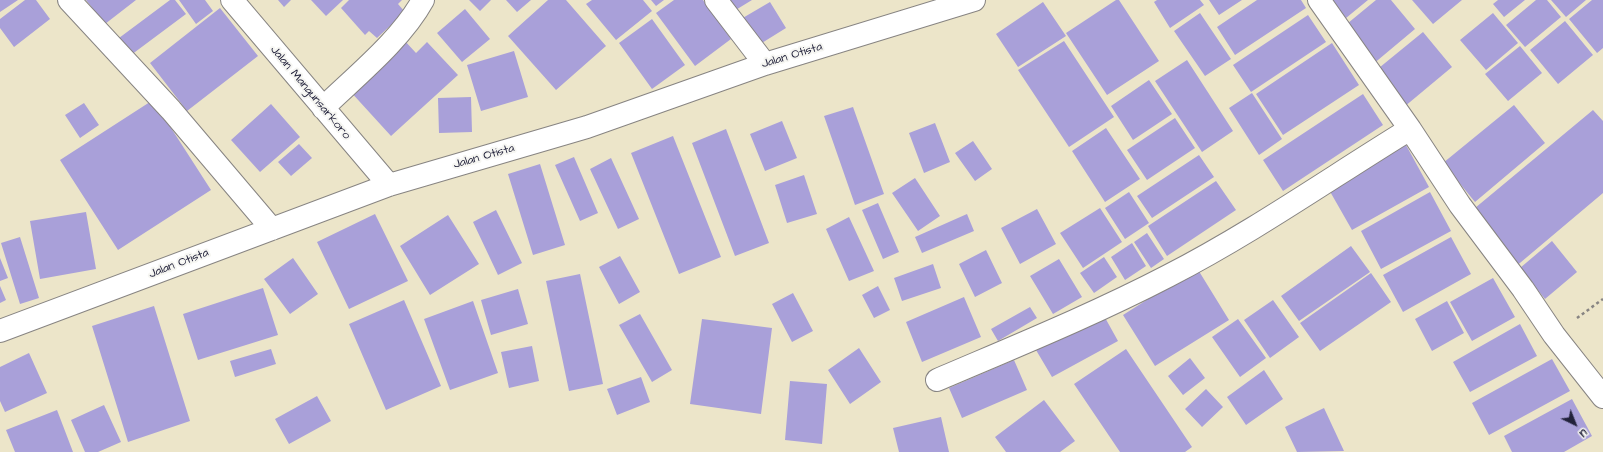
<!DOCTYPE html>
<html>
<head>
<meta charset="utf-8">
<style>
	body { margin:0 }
	#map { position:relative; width:1603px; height:452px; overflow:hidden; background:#ece5c9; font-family:"Architects Daughter",sans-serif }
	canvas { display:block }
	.north { position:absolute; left:1555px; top:404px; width:40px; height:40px; -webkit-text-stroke:3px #f6f6f2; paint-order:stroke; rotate:137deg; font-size:11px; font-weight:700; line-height:16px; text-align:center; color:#22223b }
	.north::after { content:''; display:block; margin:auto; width:14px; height:18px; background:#22223b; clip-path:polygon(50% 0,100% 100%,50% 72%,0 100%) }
</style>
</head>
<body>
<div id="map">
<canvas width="1603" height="452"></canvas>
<div class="north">U</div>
</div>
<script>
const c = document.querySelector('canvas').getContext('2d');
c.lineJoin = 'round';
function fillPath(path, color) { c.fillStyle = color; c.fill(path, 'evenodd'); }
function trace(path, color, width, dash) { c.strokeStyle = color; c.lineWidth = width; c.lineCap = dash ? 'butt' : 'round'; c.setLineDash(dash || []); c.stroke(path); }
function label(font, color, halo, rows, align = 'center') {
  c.font = font + ' "Architects Daughter",sans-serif'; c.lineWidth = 4; c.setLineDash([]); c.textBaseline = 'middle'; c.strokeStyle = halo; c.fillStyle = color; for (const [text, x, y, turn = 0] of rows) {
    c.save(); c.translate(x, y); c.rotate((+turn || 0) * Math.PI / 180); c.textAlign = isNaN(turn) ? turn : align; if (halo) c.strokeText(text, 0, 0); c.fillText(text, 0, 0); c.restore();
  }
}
fillPath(new Path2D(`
	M 0,0 L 18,0 L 0,12 Z
	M 25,0 L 36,0 L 50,19 L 14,47 L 0,28 L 0,19 Z
	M 86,0 L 136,0 L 105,24 Z
	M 170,0 L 175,0 L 186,14 L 131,55 L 119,38 Z
	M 179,0 L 205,0 L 213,11 L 196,24 Z
	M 278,0 L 291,0 L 284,7 Z
	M 311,0 L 343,0 L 326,16 Z
	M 349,0 L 402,0 L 398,4 L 405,12 L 377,38 L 369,31 L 365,35 L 341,8 Z
	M 469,0 L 491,0 L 480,11 Z
	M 506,0 L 531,0 L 517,12 Z
	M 548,0 L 566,0 L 606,46 L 556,90 L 508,36 Z
	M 592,0 L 643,0 L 652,11 L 616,40 L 586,4 Z
	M 651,0 L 664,0 L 656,6 Z
	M 674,0 L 703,0 L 731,39 L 695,66 L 656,13 Z
	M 727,0 L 752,0 L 734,11 Z
	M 1116,0 L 1119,0 L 1159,61 L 1107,95 L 1066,33 Z
	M 1157,0 L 1200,0 L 1204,5 L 1170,28 L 1154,2 Z
	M 1209,0 L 1242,0 L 1219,15 Z
	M 1257,0 L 1301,0 L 1306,8 L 1235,55 L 1217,27 Z
	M 1331,0 L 1368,0 L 1346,18 Z
	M 1376,0 L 1391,0 L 1415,29 L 1372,65 L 1342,28 Z
	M 1412,0 L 1462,0 L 1433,24 Z
	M 1498,0 L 1525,0 L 1504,17 L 1493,4 Z
	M 1536,0 L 1547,0 L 1561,17 L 1525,47 L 1506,25 Z
	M 1551,0 L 1586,0 L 1566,17 Z
	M 1592,0 L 1603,0 L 1603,48 L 1597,53 L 1569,19 Z
	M 770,2 L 786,28 L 757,46 L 741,19 Z
	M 1043,2 L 1066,36 L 1018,67 L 996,34 Z
	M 220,8 L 258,56 L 187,111 L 150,63 Z
	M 465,9 L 490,39 L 462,62 L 437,33 Z
	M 1200,13 L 1231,59 L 1205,76 L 1174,31 Z
	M 1493,13 L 1518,43 L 1486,70 L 1460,40 Z
	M 1308,15 L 1326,42 L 1251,92 L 1233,65 Z
	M 652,19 L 685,65 L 652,89 L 619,43 Z
	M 1565,21 L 1593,55 L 1558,84 L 1530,50 Z
	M 1423,32 L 1452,67 L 1404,107 L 1374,72 Z
	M 404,40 L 416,53 L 427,42 L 458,75 L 391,136 L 349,90 Z
	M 1064,41 L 1114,117 L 1069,147 L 1018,70 Z
	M 1332,43 L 1359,85 L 1283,135 L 1256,94 Z
	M 1520,46 L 1542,73 L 1508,101 L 1485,74 Z
	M 514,51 L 528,97 L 481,111 L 467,65 Z
	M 1187,60 L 1233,131 L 1202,152 L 1155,81 Z
	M 1149,80 L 1172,114 L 1133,140 L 1111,106 Z
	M 1252,93 L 1282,139 L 1259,155 L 1229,108 Z
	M 1363,94 L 1383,125 L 1283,191 L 1263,160 Z
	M 471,97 L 472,132 L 439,133 L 438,98 Z
	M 153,100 L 211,190 L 118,250 L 60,160 Z
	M 84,103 L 99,125 L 80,138 L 65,115 Z
	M 271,104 L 300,137 L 260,172 L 231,140 Z
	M 1514,105 L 1545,143 L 1475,202 L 1443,163 Z
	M 853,107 L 884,194 L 855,205 L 824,116 Z
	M 1593,110 L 1603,121 L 1603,193 L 1514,268 L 1469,213 Z
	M 1175,118 L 1195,148 L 1147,180 L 1127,150 Z
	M 782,121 L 797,158 L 765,171 L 750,134 Z
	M 935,123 L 950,162 L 924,173 L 909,133 Z
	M 1106,128 L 1140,179 L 1105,202 L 1072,151 Z
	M 726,129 L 769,243 L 735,256 L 692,143 Z
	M 673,136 L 721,257 L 679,274 L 631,153 Z
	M 973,141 L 992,169 L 975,181 L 955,153 Z
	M 299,144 L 312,158 L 291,176 L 278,162 Z
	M 1406,145 L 1429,187 L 1352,230 L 1328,188 Z
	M 1199,155 L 1214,177 L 1152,218 L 1137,196 Z
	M 574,157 L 598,213 L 580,221 L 555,165 Z
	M 611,158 L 639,219 L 618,229 L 590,169 Z
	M 540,164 L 565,245 L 533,255 L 508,174 Z
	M 804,175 L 817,214 L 787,223 L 775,185 Z
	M 915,178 L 940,216 L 918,231 L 892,193 Z
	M 1216,181 L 1236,210 L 1167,256 L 1148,226 Z
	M 1129,192 L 1149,223 L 1125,239 L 1105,208 Z
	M 1430,192 L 1451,231 L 1381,269 L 1361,231 Z
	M 878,203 L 899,252 L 883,259 L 862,210 Z
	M 1100,208 L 1122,242 L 1083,268 L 1060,233 Z
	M 1037,209 L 1056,244 L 1020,264 L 1001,228 Z
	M 496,210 L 522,263 L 498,275 L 473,222 Z
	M 86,212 L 96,269 L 40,279 L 30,221 Z
	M 375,214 L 408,281 L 349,309 L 317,242 Z
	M 967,214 L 974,231 L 922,253 L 915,237 Z
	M 448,215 L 479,264 L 430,295 L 400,246 Z
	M 849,217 L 874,271 L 849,281 L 826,229 Z
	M 1147,233 L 1164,259 L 1151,268 L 1134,242 Z
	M 20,237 L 39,298 L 20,304 L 1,243 Z
	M 1451,237 L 1471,274 L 1403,312 L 1383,275 Z
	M 1552,241 L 1577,272 L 1545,299 L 1520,268 Z
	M 1132,243 L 1146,266 L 1125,280 L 1111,257 Z
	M 1351,246 L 1370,272 L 1299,321 L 1281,296 Z
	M 986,250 L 1002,283 L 975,297 L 959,264 Z
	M 620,256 L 640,292 L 619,304 L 599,267 Z
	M 1104,257 L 1117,277 L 1094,293 L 1080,273 Z
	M 0,258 L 8,278 L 0,281 Z
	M 293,258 L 318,294 L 290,314 L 264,279 Z
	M 1059,259 L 1082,297 L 1053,314 L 1030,276 Z
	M 933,264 L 941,288 L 902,301 L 894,278 Z
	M 1197,268 L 1229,320 L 1155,366 L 1123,315 Z
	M 1371,273 L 1391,302 L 1320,351 L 1300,323 Z
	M 580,274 L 603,384 L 569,391 L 546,281 Z
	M 1493,278 L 1515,317 L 1472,341 L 1450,302 Z
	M 0,286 L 6,300 L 0,303 Z
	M 878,286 L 890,310 L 874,318 L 862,295 Z
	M 263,288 L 278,335 L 198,360 L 183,314 Z
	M 518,289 L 528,324 L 491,335 L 481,300 Z
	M 793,293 L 813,331 L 792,342 L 772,304 Z
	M 964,297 L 981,337 L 922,362 L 906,322 Z
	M 404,300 L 441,386 L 386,410 L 349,324 Z
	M 1273,300 L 1299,337 L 1270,358 L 1244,320 Z
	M 473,301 L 498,373 L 450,390 L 424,319 Z
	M 1447,301 L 1464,333 L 1432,351 L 1415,319 Z
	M 154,306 L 190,421 L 128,442 L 92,326 Z
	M 1030,307 L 1037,318 L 998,341 L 991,329 Z
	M 640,314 L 672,370 L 652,382 L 619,325 Z
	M 1103,314 L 1118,341 L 1052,377 L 1036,350 Z
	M 702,319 L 772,328 L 761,414 L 690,404 Z
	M 1238,319 L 1266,358 L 1240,377 L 1212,337 Z
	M 1520,324 L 1537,356 L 1470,392 L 1453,362 Z
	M 532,346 L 539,381 L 509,388 L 501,352 Z
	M 859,348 L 881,382 L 850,404 L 828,370 Z
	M 271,349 L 276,364 L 235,377 L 230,361 Z
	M 1126,349 L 1192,447 L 1185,452 L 1120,452 L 1074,384 Z
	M 29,353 L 47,393 L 5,412 L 0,401 L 0,367 Z
	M 1190,358 L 1205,378 L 1183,395 L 1168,376 Z
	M 1552,359 L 1570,391 L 1489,435 L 1472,403 Z
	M 1014,360 L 1027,390 L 962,418 L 949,388 Z
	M 1264,370 L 1283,399 L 1246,425 L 1227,397 Z
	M 641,377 L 650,402 L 617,415 L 607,389 Z
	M 790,381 L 827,384 L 822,444 L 785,440 Z
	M 1206,389 L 1223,407 L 1202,427 L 1185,409 Z
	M 317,396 L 331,421 L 289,444 L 275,419 Z
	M 1572,399 L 1592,436 L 1564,452 L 1512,452 L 1504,436 Z
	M 1044,400 L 1075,441 L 1060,452 L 1006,452 L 995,437 Z
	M 104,405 L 121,442 L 98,452 L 85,452 L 71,420 Z
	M 1324,408 L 1344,451 L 1297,452 L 1285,427 Z
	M 57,410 L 73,452 L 15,452 L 6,430 Z
	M 941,417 L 949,452 L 899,452 L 893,428 Z`), '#a9a0d9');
const minor = new Path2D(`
	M 69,0 L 171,110 L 272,229
	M 232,0 L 389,185
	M 716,0 L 765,64
	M 1319,0 L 1410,129 L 1460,205 L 1523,289 L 1554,335 L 1603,397
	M 323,108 C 356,76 401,40 423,0
	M 0,331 L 389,185 L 587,127 L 765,64 L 974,0
	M 937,380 C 1014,347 1093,315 1168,276 C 1252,233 1330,178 1410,129`);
trace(minor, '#878482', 24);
trace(new Path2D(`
	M 1577,318 L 1603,299`), '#878482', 2.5, [3, 3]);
trace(minor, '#fff', 22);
label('12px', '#22223b', '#f6f6f2', [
	["Jalan Otista",792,56,-17],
	["Jalan Mangunsarkoro",310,93,50],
	["Jalan Otista",484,157,-16],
	["Jalan Otista",179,264,-21]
]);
</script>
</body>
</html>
